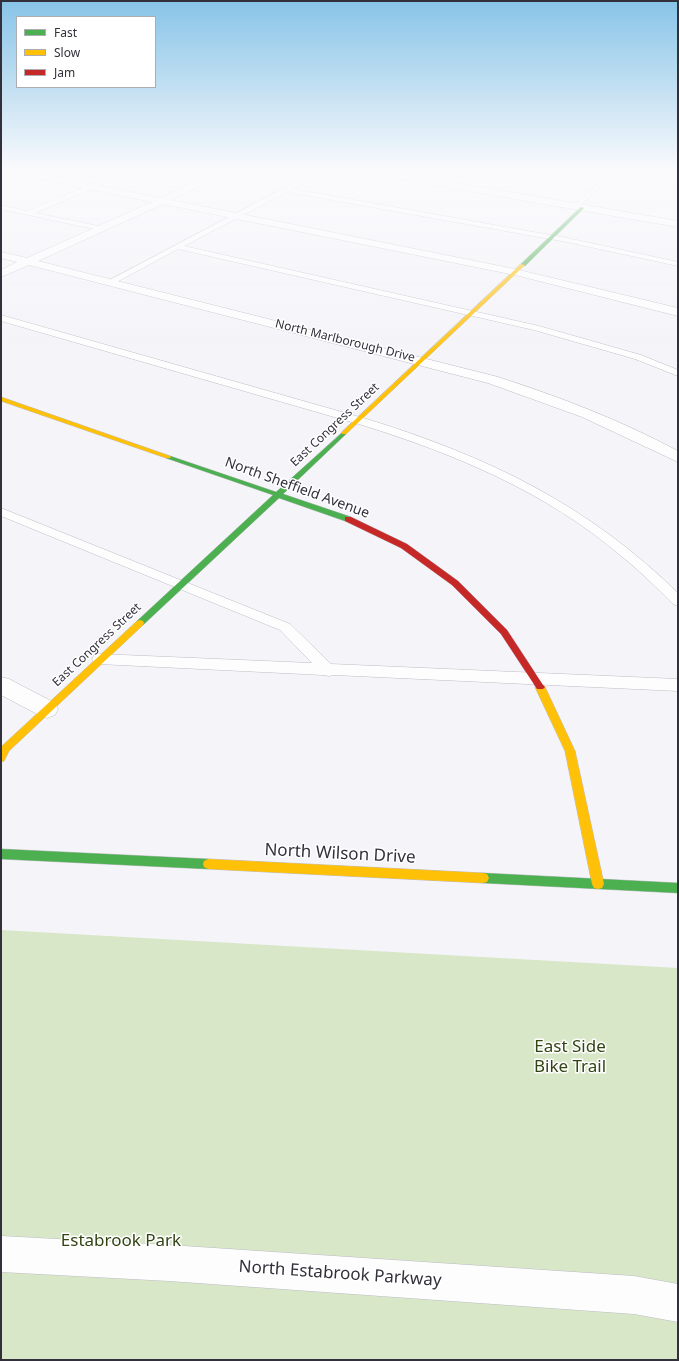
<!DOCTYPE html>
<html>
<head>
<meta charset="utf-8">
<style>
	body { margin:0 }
	#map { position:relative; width:679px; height:1361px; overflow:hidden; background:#f4f4f9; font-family:"Noto Sans",sans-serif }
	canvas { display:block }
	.frame { position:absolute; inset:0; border:2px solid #32303a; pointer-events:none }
	.legend { position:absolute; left:16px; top:16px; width:140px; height:72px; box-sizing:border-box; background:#fff; border:1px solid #adacb0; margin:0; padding:5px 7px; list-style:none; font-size:12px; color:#32303a }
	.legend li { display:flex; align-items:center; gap:8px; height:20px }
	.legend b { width:20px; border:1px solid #adacb0 }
</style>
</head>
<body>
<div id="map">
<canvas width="679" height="1361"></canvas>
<div class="frame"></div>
<ul class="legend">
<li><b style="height:5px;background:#4caf50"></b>Fast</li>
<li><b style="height:5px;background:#ffc107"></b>Slow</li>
<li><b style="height:5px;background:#c62828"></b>Jam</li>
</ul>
</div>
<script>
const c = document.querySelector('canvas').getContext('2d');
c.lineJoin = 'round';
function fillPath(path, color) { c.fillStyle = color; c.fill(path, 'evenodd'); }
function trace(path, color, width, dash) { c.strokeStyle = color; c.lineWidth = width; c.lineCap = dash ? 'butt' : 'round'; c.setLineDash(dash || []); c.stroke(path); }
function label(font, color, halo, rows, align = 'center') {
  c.font = font + ' "Noto Sans",sans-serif'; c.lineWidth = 3; c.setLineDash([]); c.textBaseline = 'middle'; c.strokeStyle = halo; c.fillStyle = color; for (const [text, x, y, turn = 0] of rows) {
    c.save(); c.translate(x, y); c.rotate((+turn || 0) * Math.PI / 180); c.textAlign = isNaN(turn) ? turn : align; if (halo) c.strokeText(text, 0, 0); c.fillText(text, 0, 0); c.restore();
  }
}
fillPath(new Path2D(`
	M 1,930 L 678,968 L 678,1360 L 1,1360 Z`), '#d8e7c8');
const lane = new Path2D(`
	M 124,171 L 134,171 L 35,213 L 103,227 L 103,231 L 1,209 L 1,205 L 27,211 Z
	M 316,171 L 325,171 L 293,189 L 567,238 L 678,262 L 678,266 L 567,242 L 287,192 L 184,246 L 539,326 L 641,355 L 678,370 L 678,376 L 635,359 L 534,330 L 178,249 L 113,284 L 110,284 L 106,282 Z
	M 548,171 L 565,171 L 605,178 L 608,180 L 576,209 L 573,207 L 574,206 L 600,181 Z
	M 1,315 L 370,420 C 489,457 588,505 678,593 L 678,606 L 673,604 C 656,587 639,570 620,555 C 546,492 455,454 362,425 L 1,321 Z
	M 1,508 L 290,624 L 331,664 L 678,679 L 678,691 L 334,675 L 329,676 L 323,675 L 99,664 L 94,663 L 92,659 L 94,655 L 99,654 L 312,663 L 280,630 L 1,516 Z`);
const street = new Path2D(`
	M 9,171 L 29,171 L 160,198 L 219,171 L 231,171 L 171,200 L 515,269 L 678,308 L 678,316 L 515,275 L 163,204 L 38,261 L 498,377 C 560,397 620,420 678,451 L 678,462 L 582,417 L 488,383 L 29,265 L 1,277 L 1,270 L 17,262 L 1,258 L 1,252 L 27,258 L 152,202 L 13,174 Z
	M 365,171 L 388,171 L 678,221 L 678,227 L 369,174 Z
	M 1,677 L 9,679 L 55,703 L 58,709 L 55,715 L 47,718 L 39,715 L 1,695 Z
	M 1,1236 L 169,1245 L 634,1276 L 678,1284 L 678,1322 L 634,1314 L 169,1281 L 1,1272 Z`);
const fast = new Path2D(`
	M 581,207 L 584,208 L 525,266 L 521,266 L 521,264 Z
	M 344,431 L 346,432 L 346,434 L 283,494 L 351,517 L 351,521 L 345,521 L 279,498 L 143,625 L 137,625 L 136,623 L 137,621 L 273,495 L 166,458 L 166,456 L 170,456 L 276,492 Z
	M 1,849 L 208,859 L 212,861 L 213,864 L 212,867 L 208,869 L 1,859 Z
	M 483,873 L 678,883 L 678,893 L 483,883 L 479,882 L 477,878 L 479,874 Z`);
const slow = new Path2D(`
	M 521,264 L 525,265 L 346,434 L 342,434 L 342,432 Z
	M 1,397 L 170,456 L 171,457 L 170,458 L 166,458 L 1,401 Z
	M 140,620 L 143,621 L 144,623 L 143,625 L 9,751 L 4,761 L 1,762 L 2,746 L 137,621 Z
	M 540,684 L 543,685 L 545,687 L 575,751 L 604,884 L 602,888 L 598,889 L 594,888 L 592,884 L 565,751 L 535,687 L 537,685 Z
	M 208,859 L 483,873 L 487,874 L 489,878 L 487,882 L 483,883 L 208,869 L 204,867 L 203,864 L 204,861 Z`);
const jam = new Path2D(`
	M 345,517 L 351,517 L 407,544 L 458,581 L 507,630 L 543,685 L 545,687 L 543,689 L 537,689 L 501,634 L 452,585 L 401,548 L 345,521 Z`);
trace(lane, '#bebcc4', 1);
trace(street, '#bebcc4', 1);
trace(fast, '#bebcc4', 1);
trace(slow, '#bebcc4', 1);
trace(jam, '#bebcc4', 1);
fillPath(lane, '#fdfdfe');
fillPath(street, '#fdfdfe');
fillPath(fast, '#4caf50');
fillPath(slow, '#ffc107');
fillPath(jam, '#c62828');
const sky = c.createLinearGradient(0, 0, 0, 362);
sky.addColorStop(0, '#87c4e8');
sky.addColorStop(0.47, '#fafafc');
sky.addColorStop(1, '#fafafc00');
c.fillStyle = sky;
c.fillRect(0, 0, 679, 362);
label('12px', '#32303a', '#fff', [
	["North Marlborough Drive",345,341,14],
	["East Congress Street",335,425,-43],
	["East Congress Street",97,645,-43]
]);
label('14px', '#32303a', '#fff', [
	["North Sheffield Avenue",297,488,20]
]);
label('17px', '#32303a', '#fff', [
	["North Wilson Drive",340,854,3],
	["North Estabrook Parkway",340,1274,4]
]);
label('17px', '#324413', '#fff', [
	["East Side",570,1047],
	["Bike Trail",570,1067],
	["Estabrook Park",121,1241]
]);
</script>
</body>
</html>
